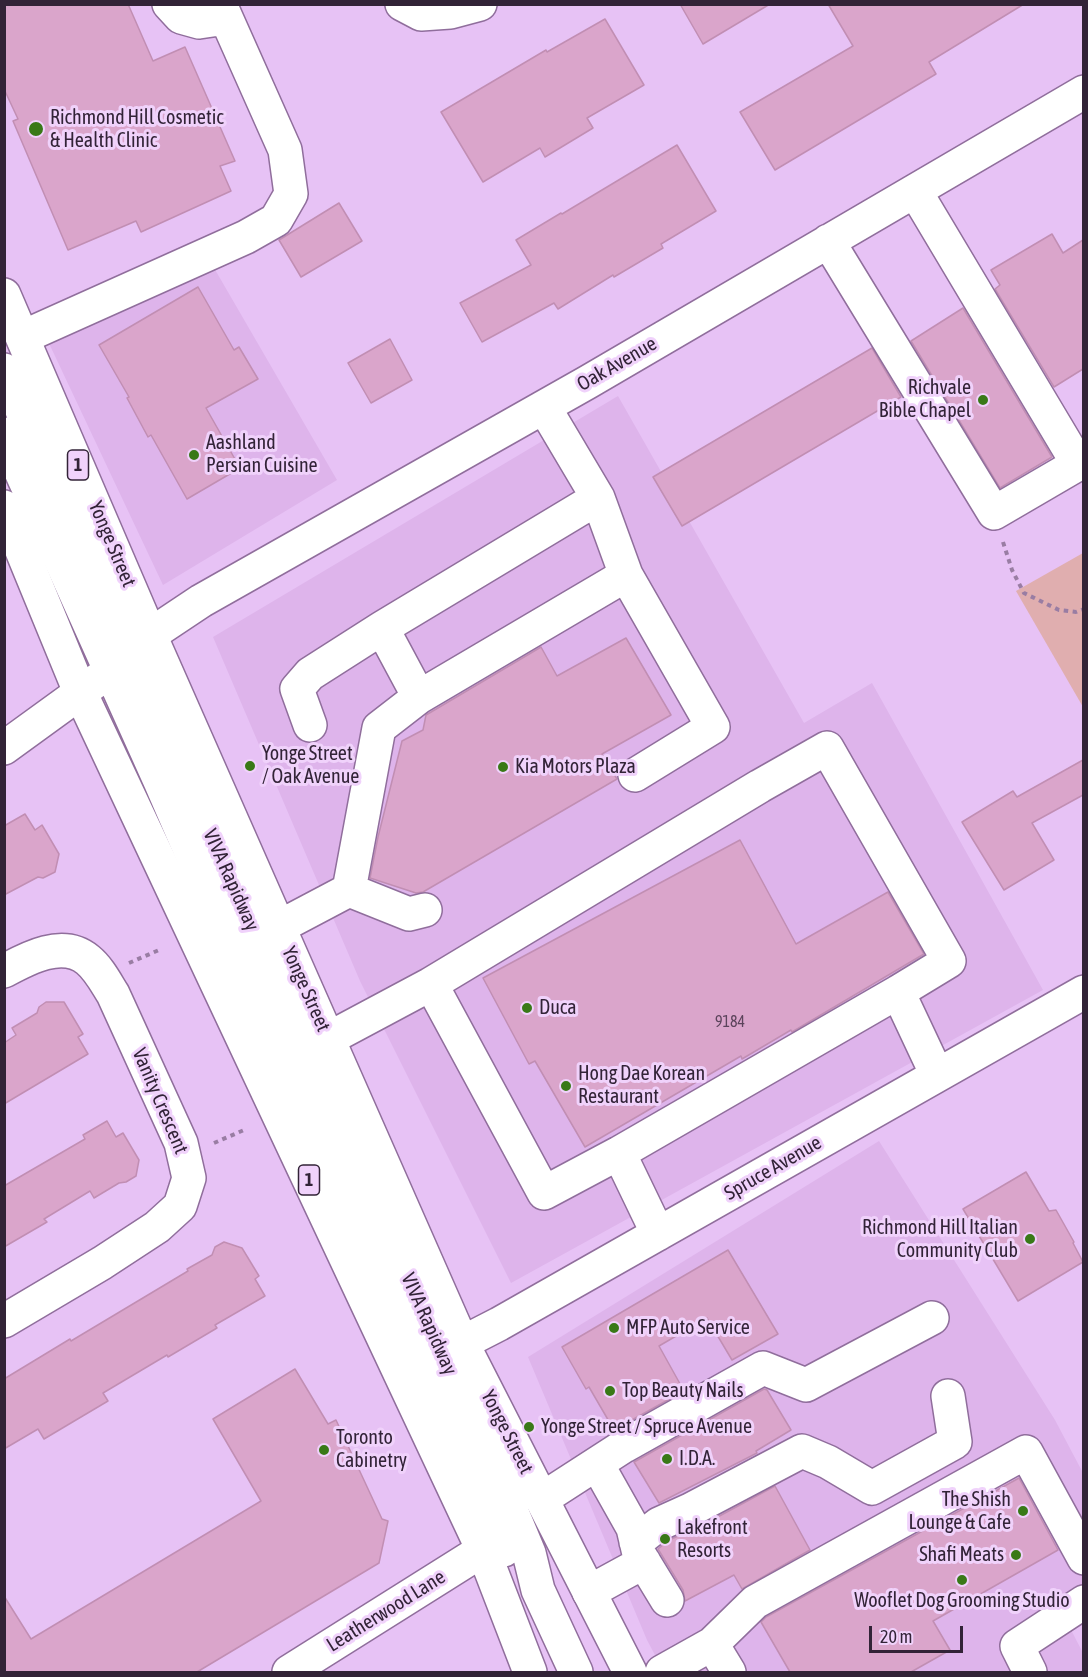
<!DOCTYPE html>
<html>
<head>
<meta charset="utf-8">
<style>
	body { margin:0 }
	#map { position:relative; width:1088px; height:1677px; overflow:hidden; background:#e7c2f5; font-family:"Asap Condensed",sans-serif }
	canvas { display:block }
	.frame { position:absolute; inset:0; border:6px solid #322337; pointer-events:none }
	.scale { position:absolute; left:869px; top:1626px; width:94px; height:27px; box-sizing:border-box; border:3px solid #322337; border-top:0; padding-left:8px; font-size:18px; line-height:21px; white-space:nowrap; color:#322337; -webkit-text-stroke:4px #f0d2fb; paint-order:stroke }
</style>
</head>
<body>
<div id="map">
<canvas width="1088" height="1677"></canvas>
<div class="frame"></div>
<div class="scale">20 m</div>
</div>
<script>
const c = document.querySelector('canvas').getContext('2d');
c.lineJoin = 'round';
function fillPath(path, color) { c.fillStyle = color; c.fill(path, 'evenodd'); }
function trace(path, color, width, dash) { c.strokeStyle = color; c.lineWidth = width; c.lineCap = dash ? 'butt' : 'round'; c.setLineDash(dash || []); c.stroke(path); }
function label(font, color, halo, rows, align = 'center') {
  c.font = font + ' "Asap Condensed",sans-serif'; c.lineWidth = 6; c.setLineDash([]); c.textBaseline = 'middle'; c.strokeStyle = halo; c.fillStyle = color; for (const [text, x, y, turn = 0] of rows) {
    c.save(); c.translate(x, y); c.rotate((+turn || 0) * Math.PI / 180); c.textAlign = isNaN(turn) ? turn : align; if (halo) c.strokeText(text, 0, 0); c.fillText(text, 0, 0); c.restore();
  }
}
fillPath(new Path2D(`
	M 210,261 L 337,480 L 163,585 L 46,337 Z
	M 618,396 L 804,723 L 872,683 L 1043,990 L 511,1283 L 360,981 L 213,637 Z
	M 879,1141 L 1055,1420 L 1083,1473 L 1083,1621 L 1070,1628 L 1083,1653 L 1083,1672 L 664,1672 L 647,1640 L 528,1357 Z`), '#deb4eb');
fillPath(new Path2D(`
	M 1083,553 L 1083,707 L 1016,591 Z`), '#e0aeaf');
const building = new Path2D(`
	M 4,4 L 128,4 L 153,61 L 185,47 L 235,161 L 220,166 L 231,191 L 141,232 L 136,221 L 68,250 L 13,121 L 18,119 L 4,89 Z
	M 680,4 L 770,4 L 703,44 Z
	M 828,4 L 1024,4 L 929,62 L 936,74 L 775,170 L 740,112 L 853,46 Z
	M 605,19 L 644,85 L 587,118 L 593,128 L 545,157 L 540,148 L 483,182 L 441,112 L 546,50 L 547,52 Z
	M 677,145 L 716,211 L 661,244 L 663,248 L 614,277 L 613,275 L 558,309 L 554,303 L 482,342 L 460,303 L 531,265 L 516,240 L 561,213 L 562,214 Z
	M 339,203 L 362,241 L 301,277 L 279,240 Z
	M 1052,234 L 1063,253 L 1083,240 L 1083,369 L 1054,387 L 995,289 L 1000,285 L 991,270 Z
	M 198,287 L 234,350 L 239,347 L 258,379 L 206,408 L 240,468 L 187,499 L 151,435 L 148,437 L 127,398 L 129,397 L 99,345 Z
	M 963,308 L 1052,457 L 1000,488 L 911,341 Z
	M 390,339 L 412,380 L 371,403 L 348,363 Z
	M 872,348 L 901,397 L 682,526 L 653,477 Z
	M 626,638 L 671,715 L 602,754 L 617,779 L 423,892 L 416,893 L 370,878 L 378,837 L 402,741 L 423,730 L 426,715 L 541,647 L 557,676 Z
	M 1083,760 L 1083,795 L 1032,823 L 1054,860 L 1004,890 L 962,822 L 1013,791 L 1017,797 Z
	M 25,814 L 35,830 L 42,825 L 59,854 L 55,872 L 43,878 L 38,877 L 4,895 L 4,826 Z
	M 740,840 L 796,944 L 888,892 L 924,954 L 792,1032 L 791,1030 L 742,1059 L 741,1056 L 585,1147 L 535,1061 L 529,1064 L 483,978 Z
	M 46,1002 L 64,1002 L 83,1034 L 78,1037 L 88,1054 L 4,1104 L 4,1043 L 16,1035 L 12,1028 L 37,1013 L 39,1007 Z
	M 107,1121 L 116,1137 L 123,1133 L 139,1160 L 136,1176 L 126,1182 L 119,1183 L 94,1198 L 90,1191 L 44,1219 L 47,1222 L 4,1247 L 4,1186 L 85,1139 L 83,1135 Z
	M 1026,1172 L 1049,1211 L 1056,1210 L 1074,1242 L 1073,1243 L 1083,1262 L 1018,1301 L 963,1209 Z
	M 224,1242 L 242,1248 L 259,1276 L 255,1279 L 265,1296 L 215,1325 L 217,1328 L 168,1357 L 167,1355 L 103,1393 L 108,1401 L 81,1417 L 44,1439 L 38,1429 L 4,1449 L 4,1379 L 70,1339 L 71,1341 L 188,1271 L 187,1269 L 212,1255 L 215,1247 Z
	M 728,1250 L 778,1334 L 732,1360 L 707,1318 L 659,1346 L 684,1391 L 614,1430 L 589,1387 L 586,1389 L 562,1347 Z
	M 295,1369 L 328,1424 L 336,1420 L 382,1519 L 388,1521 L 379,1563 L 197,1672 L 4,1672 L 4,1596 L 31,1639 L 261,1501 L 213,1419 Z
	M 764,1389 L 767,1390 L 791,1430 L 756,1451 L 757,1453 L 659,1503 L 634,1462 Z
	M 1019,1478 L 1058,1550 L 933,1621 L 950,1650 L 911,1672 L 790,1672 L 761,1622 L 766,1617 Z
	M 775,1486 L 810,1550 L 742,1589 L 734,1575 L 685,1601 L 683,1590 L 658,1549 L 669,1540 L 699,1527 Z`);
fillPath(building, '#daa5cb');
trace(building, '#c18eb3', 1.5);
const minor = new Path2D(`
	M 169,4 L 181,17 L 199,22 L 226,18
	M 402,4 L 421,14 L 450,12 L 480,4
	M 828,241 L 994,513 L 1078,464 L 915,191
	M 23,337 L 246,237 L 276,220 L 291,194 L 285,150 L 220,4
	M 4,370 L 499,1481 L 529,1553 L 538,1590 L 576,1672
	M 544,407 L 598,498 L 626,575
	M 4,434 L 160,781 L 302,1108 L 384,1281 L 504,1550
	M 382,628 L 419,697
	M 310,725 L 297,689 L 310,674 L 382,628 L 598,498
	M 4,748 L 110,671 L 130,655 L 150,635 L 201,601 L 588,382 L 1084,92
	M 349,890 L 379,728 L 419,697 L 626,575 L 713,727 L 635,775
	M 279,927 L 349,890 L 409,914 L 425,910
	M 4,971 C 28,958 63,939 88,960 C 99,969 106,983 113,994 L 181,1143 L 189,1178 L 180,1206 L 157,1227 L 102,1263 L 4,1321
	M 898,992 L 937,1075
	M 328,1039 L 431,984 L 544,1193 L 619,1153 L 898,992 L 949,961 L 827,748 L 760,786 L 431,984
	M 619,1153 L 658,1234
	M 462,1343 L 499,1324 L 1084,992
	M 597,1464 L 633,1528 L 639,1554 L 667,1600
	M 542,1499 L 624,1446 L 763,1368 L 806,1385 L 932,1318
	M 636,1542 L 659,1524 L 690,1510 L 802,1451 L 828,1462 L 872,1488 L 955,1442 L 948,1396
	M 589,1592 L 644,1562
	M 712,1644 L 729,1672
	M 289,1672 L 483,1550
	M 662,1672 L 712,1644 L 755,1602 L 1026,1452 L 1084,1558
	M 1030,1672 L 1017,1646 L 1084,1602`);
const major = new Path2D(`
	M 4,295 L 150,635 L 462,1343 L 630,1672
	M 4,507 L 80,692 L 483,1550 L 530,1672`);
trace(minor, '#906e9c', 36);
trace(major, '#906e9c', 36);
trace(new Path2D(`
	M 1003,542 L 1012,570 L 1024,593 L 1059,610 L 1076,612 L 1084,609
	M 129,963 L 159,950
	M 214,1143 L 244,1130`), '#997da3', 4, [4.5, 4.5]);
trace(minor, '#fff', 33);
trace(major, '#fff', 33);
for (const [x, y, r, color] of [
	[36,129,8,"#397917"],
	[983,400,6,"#397917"],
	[194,455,6,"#397917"],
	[250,766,6,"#397917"],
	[503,767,6,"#397917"],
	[527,1008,6,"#397917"],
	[566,1086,6,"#397917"],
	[1030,1239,6,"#397917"],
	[614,1328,6,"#397917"],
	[610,1391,6,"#397917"],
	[529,1427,6,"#397917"],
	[324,1450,6,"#397917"],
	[667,1459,6,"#397917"],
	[1023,1511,6,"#397917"],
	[665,1539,6,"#397917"],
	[1016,1555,6,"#397917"],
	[962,1580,6,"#397917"]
]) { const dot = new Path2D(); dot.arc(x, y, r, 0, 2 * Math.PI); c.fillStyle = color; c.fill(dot); trace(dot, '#f0d2fb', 2); }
label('16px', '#5c445c', null, [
	["9184",730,1022]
]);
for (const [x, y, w] of [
	[78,465,21],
	[309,1180,21]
]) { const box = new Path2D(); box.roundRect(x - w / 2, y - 15, w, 30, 4.5); c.fillStyle = '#f0d2fb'; c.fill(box); trace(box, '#322337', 1.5); }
label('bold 18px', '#322337', null, [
	["1",78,465],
	["1",309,1180]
]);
label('20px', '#322337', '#f0d2fb', [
	["Richmond Hill Cosmetic",50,118],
	["& Health Clinic",50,141],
	["Richvale",971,388,"right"],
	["Bible Chapel",971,411,"right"],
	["Aashland",206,443],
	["Persian Cuisine",206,466],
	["Yonge Street",262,754],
	["/ Oak Avenue",262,777],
	["Kia Motors Plaza",515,767],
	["Duca",539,1008],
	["Hong Dae Korean",578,1074],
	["Restaurant",578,1097],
	["Richmond Hill Italian",1018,1228,"right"],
	["Community Club",1018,1251,"right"],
	["MFP Auto Service",626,1328],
	["Top Beauty Nails",622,1391],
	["Yonge Street / Spruce Avenue",541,1427],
	["Toronto",336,1438],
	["Cabinetry",336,1461],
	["I.D.A.",679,1459],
	["The Shish",1011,1500,"right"],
	["Lounge & Cafe",1011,1523,"right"],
	["Lakefront",677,1528],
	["Resorts",677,1551],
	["Shafi Meats",1004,1555,"right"],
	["Wooflet Dog Grooming Studio",962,1601,"center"]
], 'left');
label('20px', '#322337', '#f0d2fb', [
	["Oak Avenue",617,364,-30],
	["Yonge Street",112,544,67],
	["VIVA Rapidway",231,880,66],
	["Yonge Street",306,989,66],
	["Vanity Crescent",160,1101,67],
	["Spruce Avenue",773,1168,-30],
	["VIVA Rapidway",429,1324,66],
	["Yonge Street",507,1432,63],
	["Leatherwood Lane",386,1611,-32]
]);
</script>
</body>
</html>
